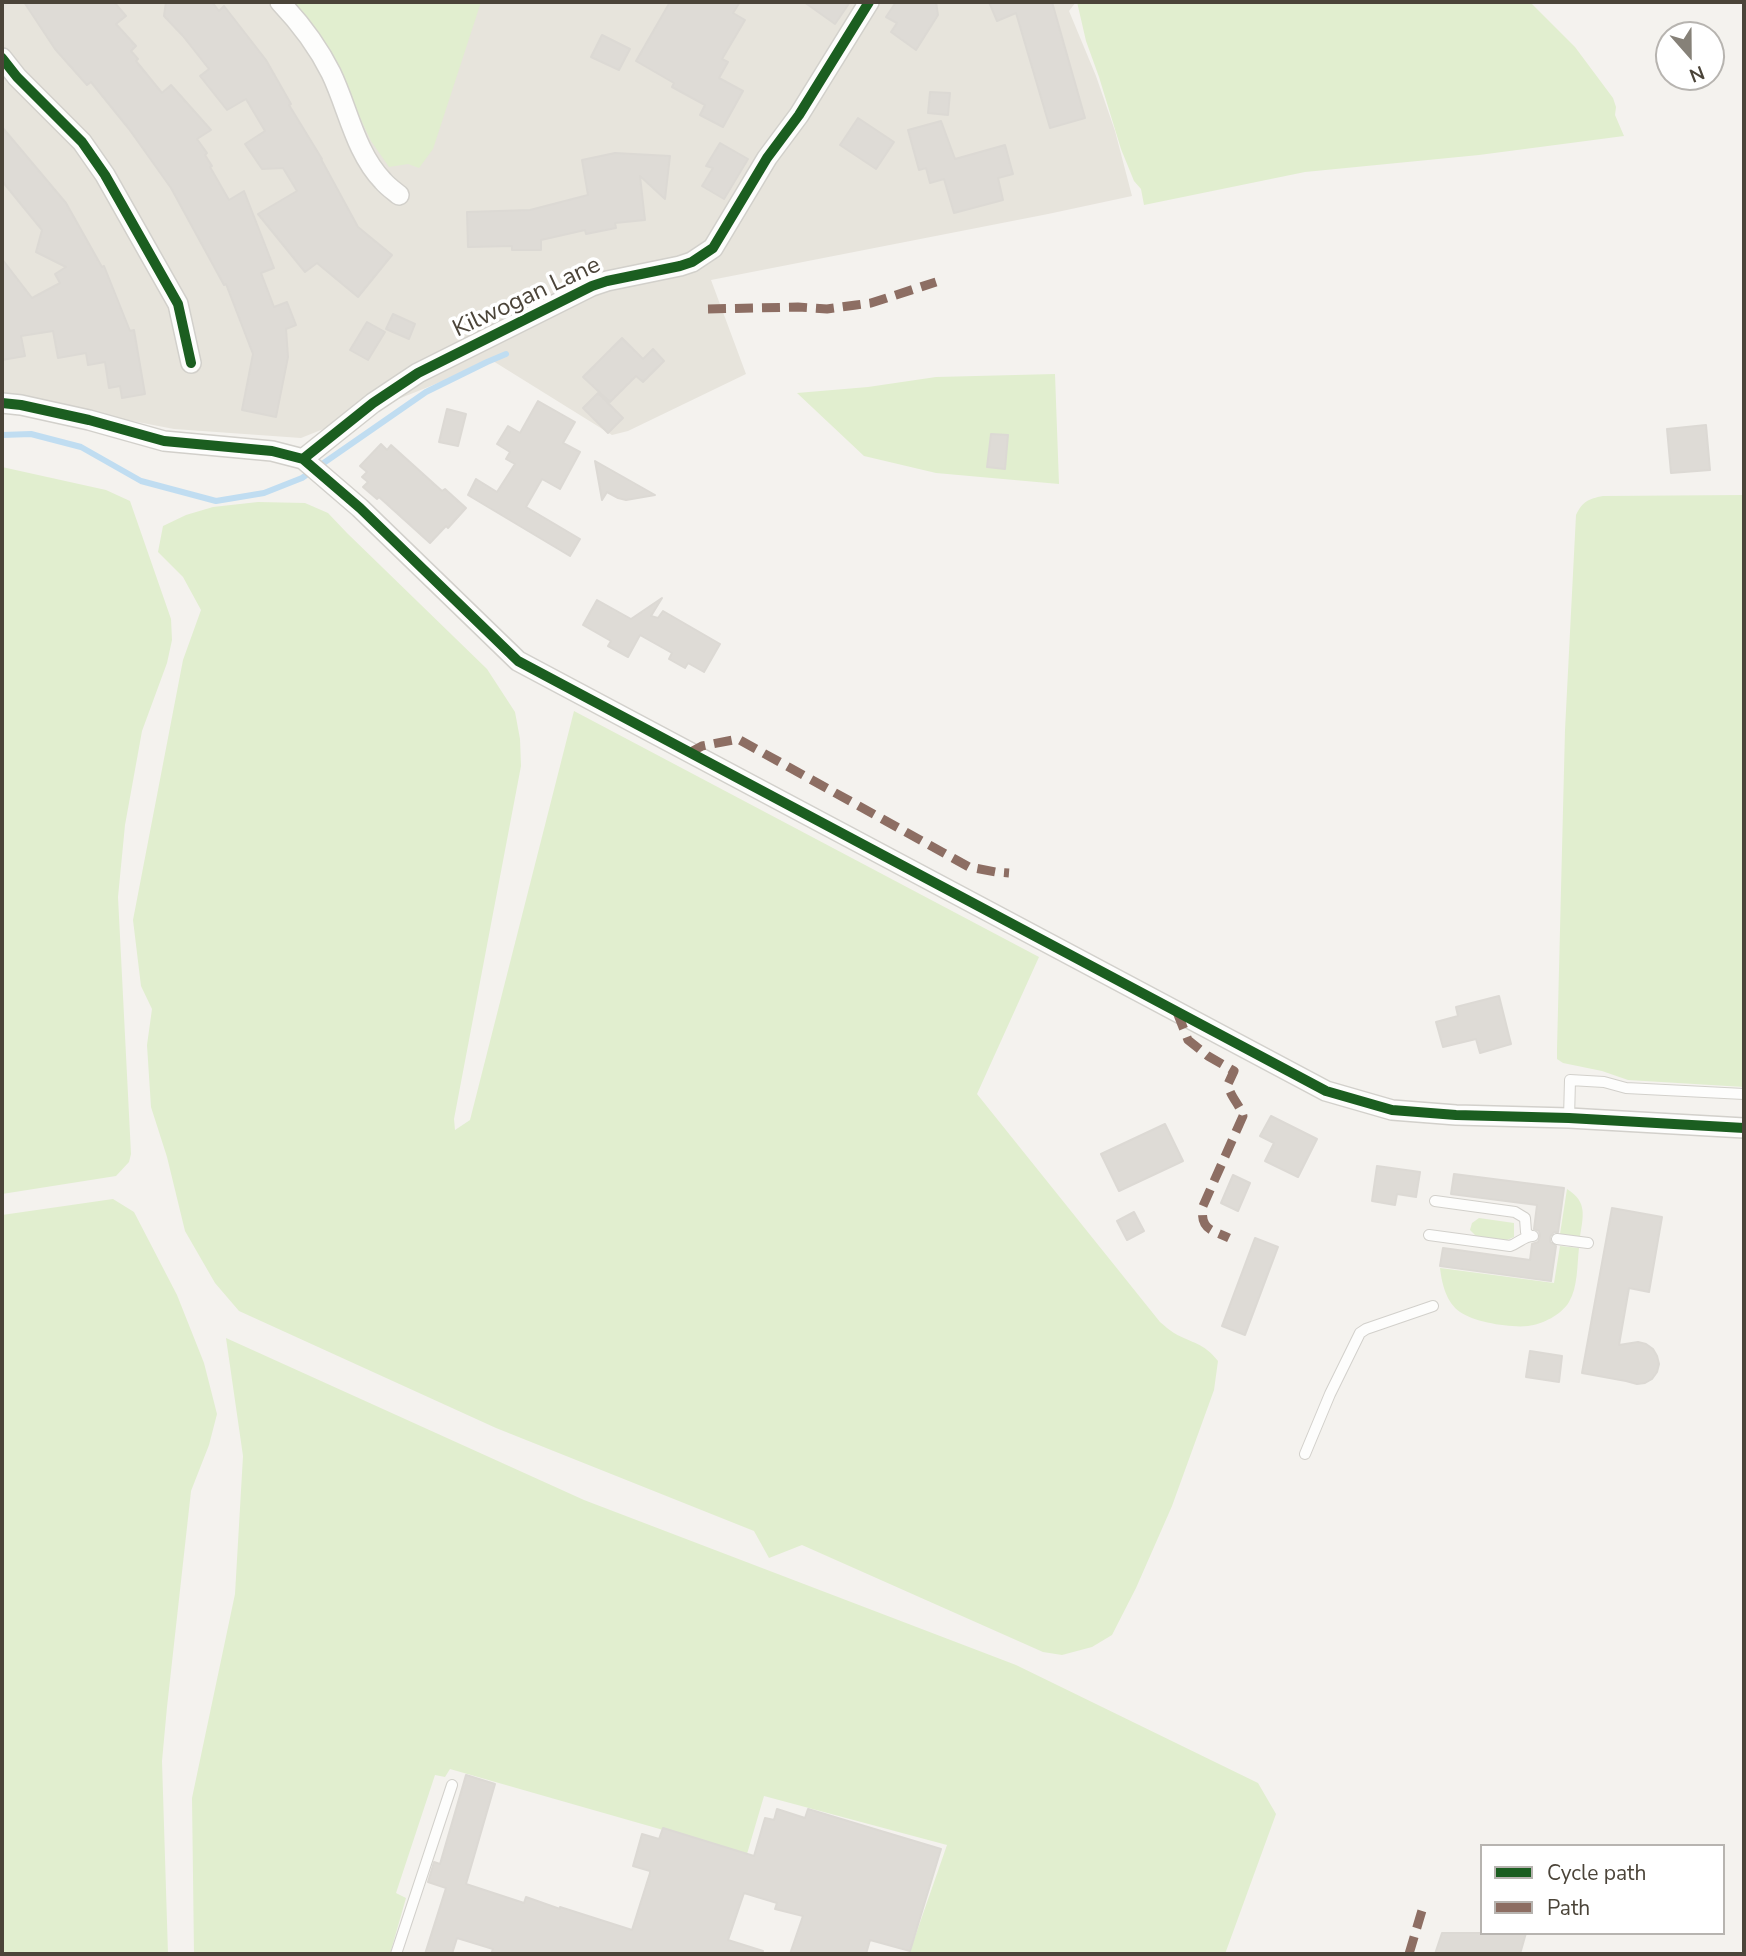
<!DOCTYPE html>
<html>
<head>
<meta charset="utf-8">
<style>
	body { margin:0 }
	#map { position:relative; width:1746px; height:1956px; overflow:hidden; background:#f4f2ee; font-family:"Nunito Sans",sans-serif }
	canvas { display:block }
	.frame { position:absolute; inset:0; border:4px solid #4b4439; pointer-events:none }
	.legend { position:absolute; left:1480px; top:1844px; width:245px; height:91px; box-sizing:border-box; background:#fff; border:2px solid #b7b4b0; margin:0; padding:9px 12px; list-style:none; font-size:21px; color:#4b4439 }
	.legend li { display:flex; align-items:center; gap:14px; height:35px }
	.legend b { width:35px; border:2px solid #b7b4b0 }
	.north { position:absolute; left:1655px; top:21px; width:70px; height:70px; box-sizing:border-box; background:#fff; border:2px solid #b7b4b0; border-radius:50%; rotate:159deg; font-size:19px; font-weight:700; line-height:28px; text-align:center; color:#4b4439 }
	.north::after { content:''; display:block; margin:auto; width:24px; height:32px; background:#868178; clip-path:polygon(50% 0,100% 100%,50% 72%,0 100%) }
</style>
</head>
<body>
<div id="map">
<canvas width="1746" height="1956"></canvas>
<div class="frame"></div>
<ul class="legend">
<li><b style="height:9px;background:#1b5e20"></b>Cycle path</li>
<li><b style="height:9px;background:#8d6e63"></b>Path</li>
</ul>
<div class="north">N</div>
</div>
<script>
const c = document.querySelector('canvas').getContext('2d');
c.lineJoin = 'round';
function fillPath(path, color) { c.fillStyle = color; c.fill(path, 'evenodd'); }
function trace(path, color, width, dash) { c.strokeStyle = color; c.lineWidth = width; c.lineCap = dash ? 'butt' : 'round'; c.setLineDash(dash || []); c.stroke(path); }
function label(font, color, halo, rows, align = 'center') {
  c.font = font + ' "Nunito Sans",sans-serif'; c.lineWidth = 7; c.setLineDash([]); c.textBaseline = 'middle'; c.strokeStyle = halo; c.fillStyle = color; for (const [text, x, y, turn = 0] of rows) {
    c.save(); c.translate(x, y); c.rotate((+turn || 0) * Math.PI / 180); c.textAlign = isNaN(turn) ? turn : align; if (halo) c.strokeText(text, 0, 0); c.fillText(text, 0, 0); c.restore();
  }
}
fillPath(new Path2D(`
	M 2,2 L 1076,2 L 1069,11 L 1096,76 L 1115,131 L 1132,196 L 1048,214 L 711,280 L 746,374 L 628,431 L 612,435 L 493,361 L 301,438 L 174,429 L 2,396 Z`), '#e7e4dc');
fillPath(new Path2D(`
	M 291,2 L 481,2 L 433,149 L 419,168 L 408,164 L 389,167 L 371,141 L 346,88 Z
	M 1077,2 L 1530,2 L 1575,47 L 1613,98 L 1616,107 L 1615,115 L 1624,136 L 1479,155 L 1305,172 L 1144,205 L 1141,189 L 1134,181 L 1121,149 L 1099,77 L 1086,41 Z
	M 1055,374 L 1059,484 L 936,473 L 864,456 L 797,393 L 868,387 L 936,377 Z
	M 2,467 L 106,490 L 130,501 L 171,619 L 172,640 L 167,663 L 142,731 L 125,825 L 118,897 L 131,1154 L 129,1162 L 116,1176 L 2,1194 Z
	M 1744,495 L 1744,1087 L 1628,1080 L 1602,1071 L 1563,1063 L 1557,1059 L 1557,1049 L 1565,730 L 1576,515 C 1583,501 1588,499 1603,496 Z
	M 258,502 L 305,503 L 328,513 L 347,533 L 487,669 L 515,712 L 520,739 L 521,766 L 454,1119 L 455,1130 L 470,1120 L 574,711 L 1039,957 L 977,1094 L 1160,1322 C 1165,1326 1169,1330 1174,1333 C 1193,1344 1203,1342 1218,1361 L 1214,1390 L 1172,1506 L 1136,1588 L 1112,1635 L 1092,1647 L 1062,1655 L 1043,1652 L 802,1545 L 769,1558 L 754,1531 L 496,1428 L 239,1311 L 215,1283 L 185,1231 L 167,1157 L 151,1107 L 147,1045 L 152,1009 L 141,986 L 133,920 L 183,660 L 201,610 L 183,577 L 158,552 L 163,526 L 186,515 L 213,507 Z
	M 1567,1189 C 1588,1202 1583,1216 1580,1237 L 1560,1234 Z
	M 113,1199 L 134,1212 L 177,1295 L 204,1363 L 217,1414 L 209,1445 L 191,1491 L 167,1707 L 162,1761 L 168,1954 L 2,1954 L 2,1215 Z
	M 1479,1218 L 1514,1223 L 1514,1237 L 1507,1240 L 1476,1236 L 1470,1230 L 1472,1223 Z
	M 1560,1246 L 1579,1248 C 1577,1265 1578,1287 1569,1302 C 1561,1315 1543,1324 1528,1326 C 1510,1328 1474,1322 1460,1312 C 1446,1302 1442,1284 1440,1268 L 1554,1283 Z
	M 226,1338 L 584,1500 L 1016,1665 L 1258,1783 L 1276,1814 L 1225,1954 L 909,1954 L 947,1845 L 764,1796 L 747,1854 L 450,1769 L 445,1777 L 435,1775 L 396,1893 L 406,1898 L 390,1954 L 194,1954 L 192,1798 L 235,1594 L 243,1456 Z`), '#e1eecf');
trace(new Path2D(`
	M 2,435 L 31,434 L 81,447 L 141,481 L 216,501 L 264,493 L 302,478 L 426,392 L 487,362 L 506,354`), '#c0ddf1', 6);
const building = new Path2D(`
	M 24,2 L 114,2 L 126,16 L 116,24 L 136,46 L 131,51 L 138,59 L 136,61 L 162,93 L 171,85 L 211,130 L 197,139 L 207,153 L 205,155 L 212,166 L 210,167 L 229,200 L 244,191 L 274,268 L 261,273 L 274,307 L 287,302 L 296,325 L 286,329 L 288,357 L 276,417 L 242,410 L 253,354 L 226,284 L 224,285 L 171,188 L 129,129 L 91,82 L 87,85 L 55,49 Z
	M 166,2 L 212,2 L 219,11 L 224,6 L 266,60 L 291,104 L 289,105 L 322,159 L 321,159 L 358,227 L 392,255 L 358,297 L 317,263 L 305,272 L 258,214 L 297,191 L 283,168 L 262,169 L 245,144 L 265,131 L 246,99 L 227,110 L 200,76 L 209,69 L 183,36 L 164,16 Z
	M 670,2 L 740,2 L 733,13 L 745,20 L 722,59 L 728,62 L 719,78 L 743,91 L 723,127 L 700,115 L 705,105 L 672,87 L 674,83 L 636,61 Z
	M 804,2 L 850,2 L 835,24 Z
	M 896,2 L 936,2 L 938,15 L 916,50 L 891,32 L 897,23 L 886,17 Z
	M 989,2 L 1052,2 L 1085,118 L 1050,128 L 1016,13 L 997,21 Z
	M 602,35 L 630,49 L 619,70 L 591,57 Z
	M 930,92 L 950,93 L 948,115 L 928,113 Z
	M 858,118 L 894,142 L 876,169 L 840,145 Z
	M 941,121 L 955,159 L 1005,145 L 1013,174 L 998,178 L 1003,200 L 954,213 L 944,179 L 930,183 L 926,168 L 919,170 L 908,130 Z
	M 2,127 L 66,203 L 102,267 L 104,266 L 130,331 L 134,330 L 145,394 L 122,398 L 120,386 L 109,388 L 105,362 L 88,365 L 86,353 L 58,358 L 53,331 L 21,336 L 25,356 L 2,360 L 2,259 L 32,298 L 60,283 L 55,274 L 66,267 L 36,252 L 42,230 L 2,181 Z
	M 720,143 L 748,159 L 724,199 L 702,186 L 713,168 L 706,166 Z
	M 615,153 L 670,156 L 665,199 L 640,176 L 645,220 L 615,223 L 616,228 L 586,234 L 585,230 L 541,240 L 541,250 L 512,250 L 512,246 L 468,247 L 467,212 L 530,210 L 588,195 L 582,160 Z
	M 393,314 L 415,324 L 409,339 L 386,329 Z
	M 367,322 L 385,332 L 368,360 L 350,350 Z
	M 622,338 L 643,359 L 653,349 L 664,361 L 643,382 L 636,376 L 610,402 L 583,377 Z
	M 598,393 L 623,418 L 608,433 L 583,408 Z
	M 538,401 L 575,422 L 563,443 L 580,452 L 560,489 L 542,479 L 526,507 L 580,539 L 570,556 L 468,495 L 476,479 L 497,492 L 515,464 L 506,459 L 510,452 L 497,444 L 508,426 L 520,433 Z
	M 447,409 L 466,414 L 458,446 L 439,442 Z
	M 1706,425 L 1710,470 L 1671,473 L 1667,429 Z
	M 991,434 L 1008,435 L 1005,469 L 987,467 Z
	M 381,444 L 387,450 L 391,445 L 442,491 L 445,489 L 466,508 L 448,528 L 446,526 L 430,543 L 379,497 L 377,499 L 363,487 L 368,482 L 362,477 L 367,472 L 360,466 Z
	M 595,461 L 618,474 L 655,495 L 626,500 L 618,498 L 607,492 L 602,500 Z
	M 662,598 L 651,616 L 658,618 L 663,611 L 720,644 L 704,672 L 688,663 L 685,668 L 669,659 L 672,653 L 640,635 L 628,657 L 608,646 L 611,641 L 583,625 L 597,600 L 631,619 Z
	M 1499,996 L 1511,1044 L 1480,1053 L 1476,1039 L 1443,1047 L 1436,1022 L 1458,1016 L 1456,1007 Z
	M 1271,1116 L 1317,1139 L 1298,1177 L 1265,1161 L 1274,1143 L 1260,1136 Z
	M 1165,1124 L 1183,1161 L 1119,1191 L 1101,1154 Z
	M 1377,1166 L 1420,1172 L 1416,1197 L 1397,1194 L 1395,1205 L 1372,1201 Z
	M 1454,1174 L 1564,1188 L 1558,1232 L 1554,1232 L 1550,1237 L 1550,1242 L 1556,1246 L 1551,1281 L 1440,1266 L 1443,1248 L 1530,1260 L 1532,1244 L 1538,1242 L 1540,1236 L 1539,1231 L 1534,1229 L 1537,1205 L 1451,1194 Z
	M 1233,1175 L 1250,1183 L 1238,1211 L 1221,1203 Z
	M 1612,1208 L 1662,1217 L 1649,1292 L 1629,1288 L 1619,1345 L 1638,1342 L 1646,1344 L 1653,1349 L 1657,1356 L 1659,1364 L 1657,1372 L 1652,1379 L 1645,1383 L 1637,1384 L 1626,1381 L 1582,1373 Z
	M 1134,1212 L 1144,1231 L 1127,1240 L 1117,1221 Z
	M 1255,1238 L 1278,1247 L 1245,1335 L 1222,1326 Z
	M 1530,1351 L 1562,1356 L 1559,1382 L 1526,1377 Z
	M 466,1775 L 495,1784 L 466,1884 L 524,1903 L 526,1897 L 560,1909 L 560,1907 L 632,1930 L 650,1873 L 650,1871 L 633,1866 L 642,1834 L 659,1839 L 663,1828 L 754,1856 L 765,1818 L 774,1820 L 777,1809 L 805,1818 L 808,1809 L 941,1849 L 910,1951 L 870,1940 L 866,1954 L 790,1954 L 803,1916 L 775,1909 L 777,1903 L 744,1893 L 728,1940 L 763,1951 L 762,1954 L 491,1954 L 493,1949 L 457,1938 L 452,1954 L 425,1954 L 446,1888 L 428,1882 L 434,1862 L 440,1864 Z
	M 1442,1933 L 1526,1933 L 1520,1954 L 1435,1954 Z`);
fillPath(building, '#dedbd6');
trace(building, '#dcd9d4', 2);
const service = new Path2D(`
	M 1569,1118 L 1570,1080 L 1604,1082 L 1626,1088 L 1744,1094
	M 1435,1201 L 1515,1212 L 1525,1218 L 1526,1232 L 1530,1236
	M 1429,1235 L 1510,1246 C 1519,1243 1524,1236 1533,1236
	M 1557,1239 L 1588,1243
	M 1305,1454 L 1330,1394 L 1360,1333 L 1366,1329 L 1433,1306
	M 396,1954 L 452,1785`);
const minor = new Path2D(`
	M 280,2 C 300,23 318,47 331,73 C 348,108 355,152 383,181 C 387,186 394,191 399,195
	M 2,58 L 17,77 L 82,142 L 105,175 L 178,304 L 191,363
	M 2,403 L 21,405 L 89,420 L 164,441 L 272,451 L 303,459 L 360,508 L 518,661 L 1326,1091 L 1392,1110 L 1456,1115 L 1569,1118 L 1744,1128
	M 303,459 L 373,403 L 418,373 L 592,286 L 607,281 L 680,266 L 692,262 L 713,248 L 767,158 L 799,115 L 869,2`);
trace(service, '#d2d0cb', 12);
trace(minor, '#d2d0cb', 22);
trace(service, '#fdfdfc', 10);
trace(minor, '#fdfdfc', 19);
trace(new Path2D(`
	M 708,309 L 798,307 L 827,309 L 856,305 L 871,303 L 936,282
	M 689,753 L 702,746 L 738,739 L 969,867 L 996,872 L 1009,873
	M 1177,1012 L 1188,1040 L 1208,1056 L 1234,1071 L 1228,1084 C 1230,1097 1239,1103 1243,1116 L 1203,1206 C 1200,1230 1210,1229 1229,1238
	M 1409,1954 L 1423,1907`), '#8d6e63', 9, [18, 9]);
trace(new Path2D(`
	M 2,58 L 17,77 L 82,142 L 105,175 L 178,304 L 191,363
	M 2,403 L 21,405 L 89,420 L 164,441 L 272,451 L 303,459 L 360,508 L 518,661 L 1326,1091 L 1392,1110 L 1456,1115 L 1569,1118 L 1744,1128
	M 303,459 L 373,403 L 418,373 L 592,286 L 607,281 L 680,266 L 692,262 L 713,248 L 767,158 L 799,115 L 869,2`), '#1b5e20', 10);
label('24px', '#4b4439', '#fff', [
	["Kilwogan Lane",527,298,-25]
]);
</script>
</body>
</html>
